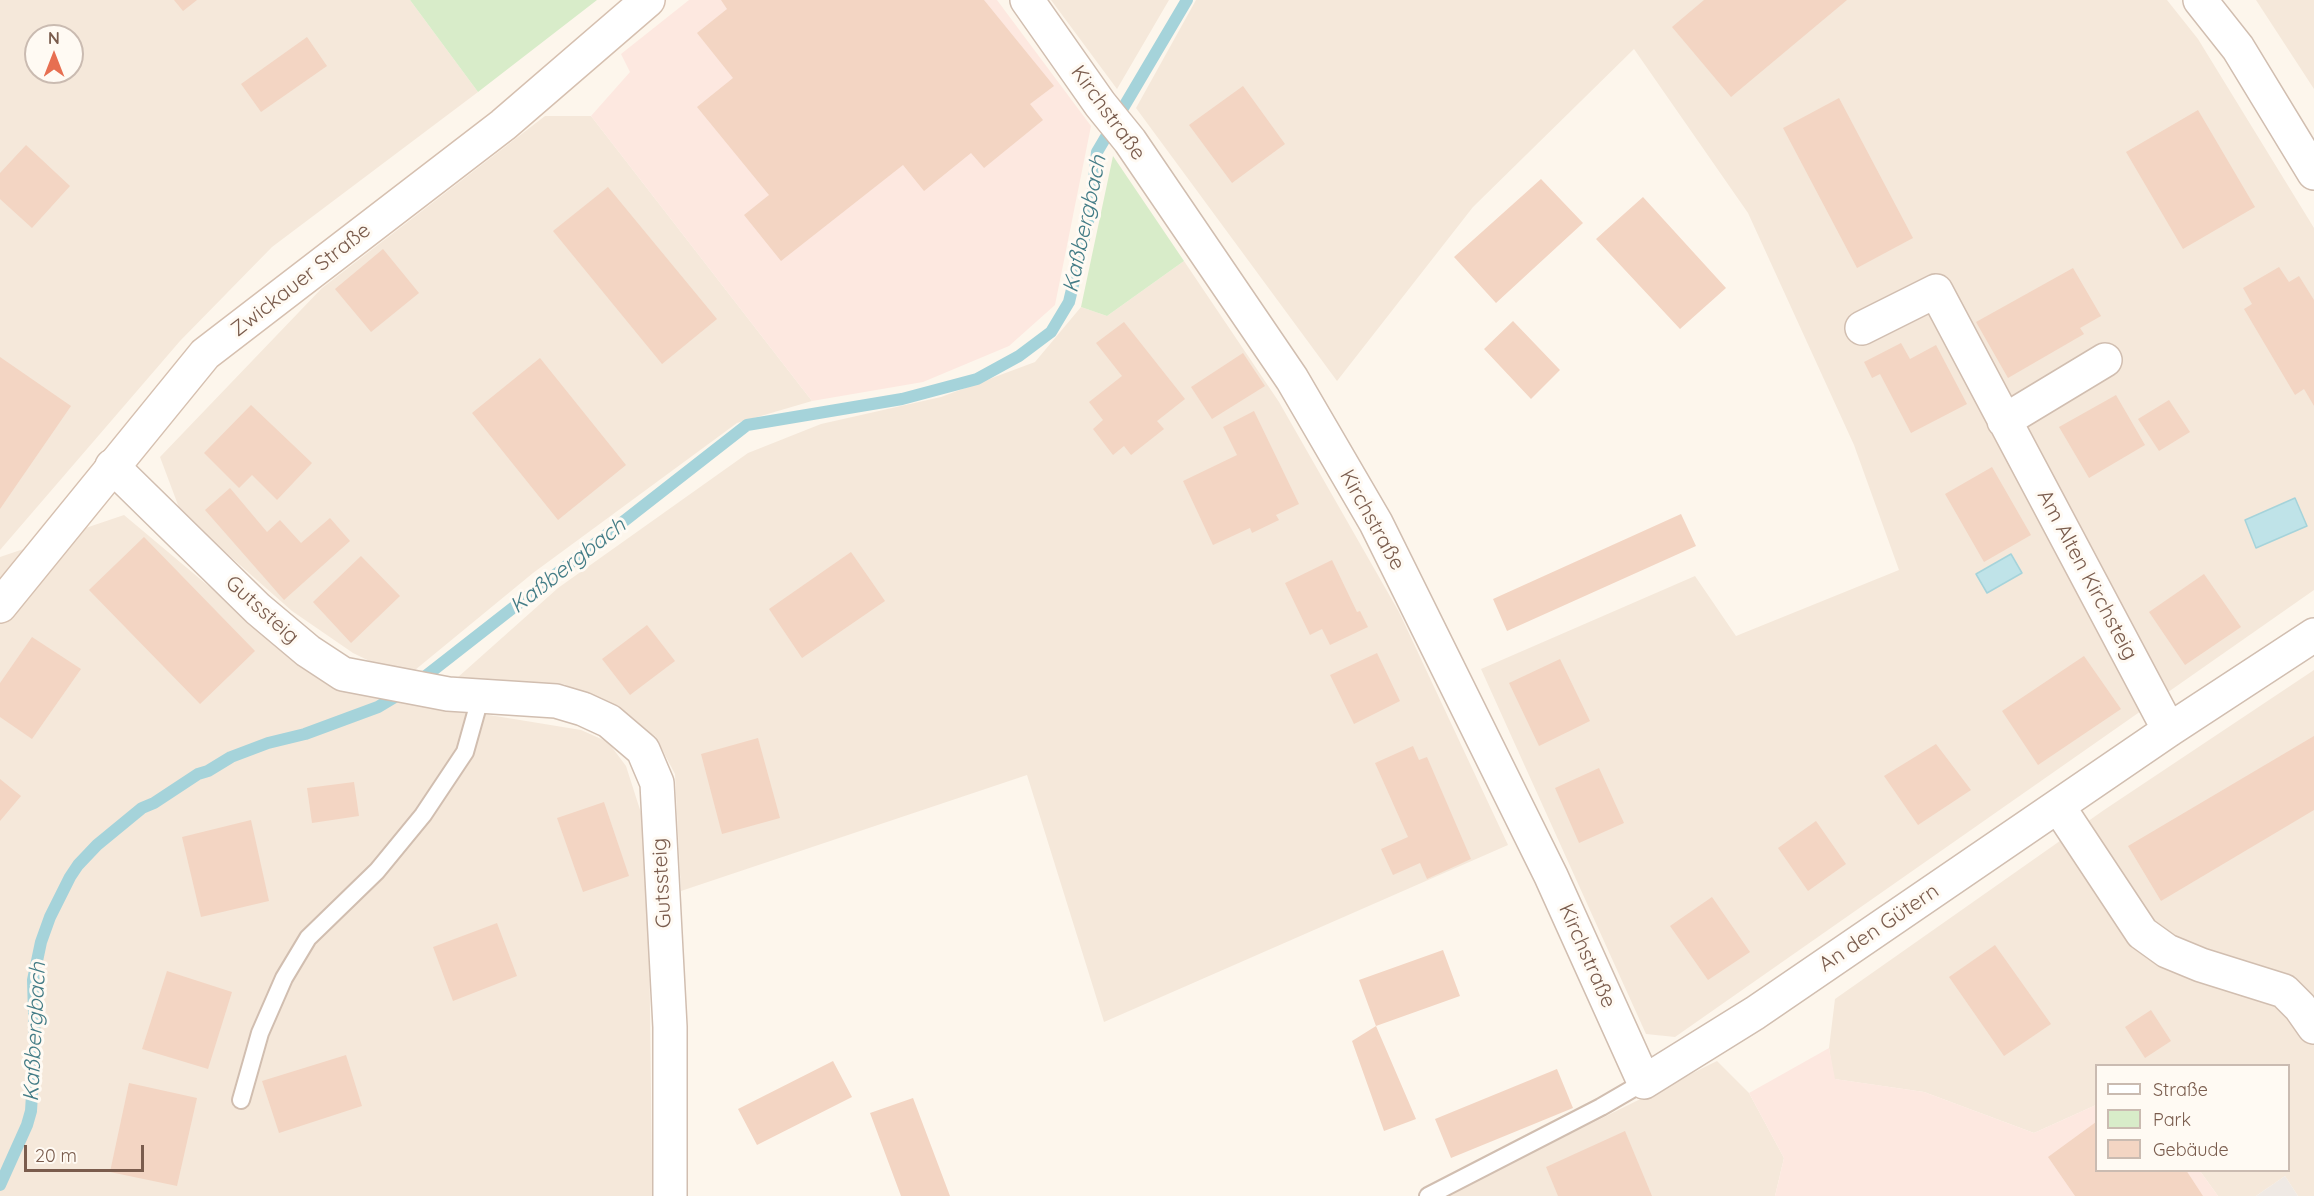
<!DOCTYPE html>
<html>
<head>
<meta charset="utf-8">
<style>
	body { margin:0 }
	#map { position:relative; width:2314px; height:1196px; overflow:hidden; background:#fdf6ec; font-family:Quicksand,sans-serif }
	canvas { display:block }
	.legend { position:absolute; left:2095px; top:1064px; width:195px; height:108px; box-sizing:border-box; background:#fffaf3; border:2px solid #cabbb1; margin:0; padding:8px 10px; list-style:none; font-size:18px; color:#7a5c4d }
	.legend li { display:flex; align-items:center; gap:12px; height:30px }
	.legend b { width:30px; border:2px solid #cabbb1 }
	.north { position:absolute; left:24px; top:24px; width:60px; height:60px; box-sizing:border-box; background:#fffaf3; border:2px solid #cabbb1; border-radius:50%; rotate:0deg; font-size:16px; font-weight:700; line-height:24px; text-align:center; color:#7a5c4d }
	.north::after { content:''; display:block; margin:auto; width:21px; height:27px; background:#e76f51; clip-path:polygon(50% 0,100% 100%,50% 72%,0 100%) }
	.scale { position:absolute; left:24px; top:1145px; width:120px; height:27px; box-sizing:border-box; border:3px solid #7a5c4d; border-top:0; padding-left:8px; font-size:18px; line-height:21px; white-space:nowrap; color:#7a5c4d; -webkit-text-stroke:4px #fffaf3; paint-order:stroke }
</style>
</head>
<body>
<div id="map">
<canvas width="2314" height="1196"></canvas>
<ul class="legend">
<li><b style="height:8px;background:#fff"></b>Straße</li>
<li><b style="height:16px;background:#d8ecc9"></b>Park</li>
<li><b style="height:16px;background:#f3d5c3"></b>Gebäude</li>
</ul>
<div class="north">N</div>
<div class="scale">20 m</div>
</div>
<script>
const c = document.querySelector('canvas').getContext('2d');
c.lineJoin = 'round';
function fillPath(path, color) { c.fillStyle = color; c.fill(path, 'evenodd'); }
function trace(path, color, width, dash) { c.strokeStyle = color; c.lineWidth = width; c.lineCap = dash ? 'butt' : 'round'; c.setLineDash(dash || []); c.stroke(path); }
function label(font, color, halo, rows, align = 'center') {
  c.font = font + ' Quicksand,sans-serif'; c.lineWidth = 6; c.setLineDash([]); c.textBaseline = 'middle'; c.strokeStyle = halo; c.fillStyle = color; for (const [text, x, y, turn = 0] of rows) {
    c.save(); c.translate(x, y); c.rotate((+turn || 0) * Math.PI / 180); c.textAlign = isNaN(turn) ? turn : align; if (halo) c.strokeText(text, 0, 0); c.fillText(text, 0, 0); c.restore();
  }
}
fillPath(new Path2D(`
	M 0,0 L 410,0 L 478,92 L 272,247 L 180,341 L 0,550 ZM 36,36 L 72,36 L 72,72 L 36,72 Z
	M 1051,0 L 1169,0 L 1117,89 Z
	M 1196,0 L 2167,0 L 2198,39 L 2314,228 L 2314,590 L 1675,1037 L 1646,1034 L 1481,669 L 1695,576 L 1736,636 L 1899,570 L 1854,445 L 1748,213 L 1634,49 L 1473,207 L 1337,381 L 1136,108 Z
	M 2256,0 L 2314,0 L 2314,89 Z
	M 545,116 L 591,116 L 812,401 L 737,423 L 533,573 L 415,670 L 390,671 L 353,653 L 292,611 L 181,513 L 160,457 L 322,288 Z
	M 1184,261 L 1279,402 L 1399,612 L 1508,845 L 1104,1022 L 1027,775 L 681,891 L 675,774 L 655,736 L 564,684 L 457,678 L 558,588 L 748,453 L 821,424 L 941,397 L 1035,362 L 1081,307 L 1107,316 Z
	M 124,515 L 318,678 L 416,703 L 581,730 L 608,742 L 626,766 L 642,816 L 648,855 L 652,1168 L 657,1196 L 0,1196 L 0,557 Z
	M 2314,670 L 2314,1196 L 2298,1196 L 2285,1176 L 2256,1196 L 2218,1196 L 2200,1171 L 2288,1170 L 2288,1066 L 2096,1066 L 2096,1105 L 2034,1133 L 1924,1092 L 1834,1079 L 1829,1048 L 1835,999 L 2104,810 Z
	M 1717,1061 L 1749,1093 L 1784,1158 L 1775,1196 L 1445,1196 Z`), '#f5e8da');
fillPath(new Path2D(`
	M 689,0 L 997,0 L 1091,126 L 1055,305 L 1009,346 L 923,382 L 812,401 L 591,116 L 630,72 L 621,54 Z
	M 1829,1048 L 1835,1079 L 1924,1092 L 2034,1133 L 2096,1105 L 2096,1170 L 2200,1171 L 2218,1196 L 1775,1196 L 1784,1158 L 1749,1093 Z`), '#fde8e0');
fillPath(new Path2D(`
	M 2285,1176 L 2298,1196 L 2256,1196 Z`), '#efe9e4');
fillPath(new Path2D(`
	M 410,0 L 597,0 L 478,92 Z
	M 1113,156 L 1184,261 L 1107,316 L 1081,307 Z`), '#d8ecc9');
const water = new Path2D(`
	M 2295,498 L 2307,526 L 2256,548 L 2245,520 Z
	M 2011,554 L 2022,573 L 1987,593 L 1976,574 Z`);
fillPath(water, '#bfe3e8');
trace(water, '#a5d3da', 1.5);
trace(new Path2D(`
	M 418,682 L 747,425 L 902,399 L 977,379 L 1019,356 L 1051,332 L 1069,302 L 1091,209 L 1097,152 L 1187,0
	M 0,1185 L 27,1125 L 31,1111 L 35,1045 L 33,980 L 41,942 L 50,917 L 70,877 L 78,865 L 97,845 L 142,808 L 154,803 L 198,774 L 208,771 L 231,757 L 268,743 L 305,734 L 378,707 L 403,692`), '#a5d3da', 12);
fillPath(new Path2D(`
	M 174,0 L 197,0 L 183,11 Z
	M 721,0 L 984,0 L 1054,86 L 1030,104 L 1043,120 L 984,168 L 971,153 L 924,191 L 903,165 L 781,261 L 744,215 L 769,195 L 697,107 L 733,78 L 697,33 L 727,9 Z
	M 1704,0 L 1847,0 L 1731,97 L 1672,27 Z
	M 307,37 L 327,66 L 261,112 L 241,84 Z
	M 1243,86 L 1285,144 L 1232,183 L 1189,125 Z
	M 1839,98 L 1913,238 L 1857,268 L 1783,128 Z
	M 2198,110 L 2255,207 L 2183,249 L 2126,152 Z
	M 26,145 L 70,186 L 32,228 L 0,199 L 0,173 Z
	M 1541,179 L 1583,223 L 1496,303 L 1454,257 Z
	M 608,187 L 717,319 L 662,364 L 553,231 Z
	M 1643,197 L 1726,288 L 1680,329 L 1596,239 Z
	M 383,249 L 419,293 L 371,332 L 335,289 Z
	M 2279,267 L 2289,282 L 2299,276 L 2314,300 L 2314,406 L 2304,389 L 2295,395 L 2244,309 L 2252,304 L 2243,288 Z
	M 2073,268 L 2101,316 L 2080,328 L 2084,334 L 2008,378 L 1976,322 Z
	M 1513,321 L 1560,370 L 1531,399 L 1484,349 Z
	M 1124,322 L 1185,399 L 1157,421 L 1164,429 L 1131,455 L 1124,446 L 1113,455 L 1093,429 L 1103,420 L 1089,402 L 1122,376 L 1096,343 Z
	M 1901,343 L 1910,359 L 1936,345 L 1967,404 L 1911,433 L 1880,374 L 1872,378 L 1864,362 Z
	M 1243,353 L 1265,386 L 1212,419 L 1191,387 Z
	M 0,357 L 71,406 L 0,509 Z
	M 540,358 L 626,465 L 558,520 L 472,413 Z
	M 2116,395 L 2145,445 L 2089,478 L 2059,427 Z
	M 2169,400 L 2190,432 L 2159,451 L 2138,419 Z
	M 251,405 L 312,463 L 277,500 L 252,475 L 239,488 L 204,453 Z
	M 1254,411 L 1299,504 L 1276,515 L 1279,520 L 1252,533 L 1250,528 L 1213,545 L 1183,481 L 1237,455 L 1223,427 Z
	M 1992,467 L 2031,535 L 1984,562 L 1945,494 Z
	M 230,488 L 267,532 L 280,520 L 301,543 L 330,518 L 350,541 L 284,600 L 205,510 Z
	M 1681,514 L 1696,546 L 1507,631 L 1493,599 Z
	M 144,537 L 255,651 L 200,704 L 89,590 Z
	M 851,552 L 885,601 L 802,658 L 769,609 Z
	M 361,556 L 400,596 L 351,643 L 313,602 Z
	M 1332,560 L 1357,612 L 1360,611 L 1368,627 L 1330,645 L 1322,629 L 1310,635 L 1285,583 Z
	M 2204,574 L 2241,627 L 2185,665 L 2149,612 Z
	M 647,625 L 675,661 L 630,695 L 602,659 Z
	M 32,637 L 81,669 L 32,739 L 0,717 L 0,683 Z
	M 1377,653 L 1400,701 L 1354,724 L 1330,675 Z
	M 2084,656 L 2121,709 L 2038,765 L 2002,711 Z
	M 1560,659 L 1590,721 L 1539,746 L 1509,683 Z
	M 2314,736 L 2314,810 L 2161,901 L 2128,846 Z
	M 758,738 L 780,818 L 722,834 L 701,754 Z
	M 1936,744 L 1971,790 L 1918,825 L 1884,776 Z
	M 1413,746 L 1419,760 L 1427,757 L 1471,859 L 1427,879 L 1420,863 L 1393,875 L 1381,849 L 1408,837 L 1375,763 Z
	M 1599,768 L 1624,823 L 1579,843 L 1555,788 Z
	M 0,779 L 21,796 L 0,821 Z
	M 354,782 L 359,816 L 312,823 L 307,788 Z
	M 604,802 L 629,876 L 583,892 L 557,818 Z
	M 251,820 L 269,901 L 201,917 L 182,837 Z
	M 1816,821 L 1846,864 L 1808,891 L 1778,848 Z
	M 1712,897 L 1750,952 L 1708,980 L 1670,926 Z
	M 497,923 L 517,976 L 453,1001 L 433,947 Z
	M 1995,945 L 2051,1024 L 2004,1056 L 1949,977 Z
	M 1443,950 L 1460,996 L 1376,1026 L 1359,980 Z
	M 167,971 L 232,992 L 208,1069 L 142,1049 Z
	M 2151,1010 L 2171,1041 L 2145,1058 L 2125,1027 Z
	M 1376,1026 L 1416,1119 L 1384,1131 L 1352,1041 Z
	M 346,1055 L 362,1106 L 279,1133 L 262,1081 Z
	M 833,1061 L 852,1097 L 757,1145 L 738,1109 Z
	M 1557,1069 L 1573,1108 L 1451,1158 L 1435,1119 Z
	M 129,1083 L 197,1098 L 177,1186 L 110,1172 Z
	M 913,1098 L 950,1196 L 901,1196 L 870,1113 Z
	M 2096,1122 L 2096,1170 L 2186,1170 L 2203,1196 L 2075,1196 L 2048,1157 Z
	M 1625,1131 L 1652,1196 L 1558,1196 L 1546,1167 Z`), '#f3d5c3');
const lane = new Path2D(`
	M 241,1100 L 260,1033 L 284,978 L 308,938 L 377,871 L 423,815 L 465,752 L 481,695
	M 1428,1196 L 1601,1107 L 1644,1082`);
const street = new Path2D(`
	M 1027,0 L 1100,104 L 1130,141 L 1292,379 L 1376,523 L 1551,876 L 1644,1082 L 1755,1013 L 2169,730 L 2314,635
	M 2200,0 L 2238,48 L 2314,173
	M 1862,328 L 1936,291 L 2169,730
	M 2004,421 L 2105,360
	M 112,466 L 258,609 L 308,651 L 343,674 L 448,694 L 556,701 L 583,709 L 609,721 L 643,750 L 657,783 L 670,1027 L 670,1196
	M 2058,806 L 2142,933 L 2167,951 L 2201,965 L 2284,991 L 2300,1007 L 2314,1027`);
const secondary = new Path2D(`
	M 0,606 L 205,354 L 503,125 L 648,0`);
trace(lane, '#d1beb0', 20);
trace(street, '#d1beb0', 36);
trace(secondary, '#d6c0b0', 36);
trace(lane, '#fff', 16);
trace(street, '#fff', 33);
trace(secondary, '#fff', 33);
label('21px', '#7a5c4d', '#fffaf3', [
	["Kirchstraße",1108,113,54],
	["Zwickauer Straße",301,280,-38],
	["Kirchstraße",1372,520,61],
	["Am Alten Kirchsteig",2087,575,62],
	["Gutssteig",262,610,42],
	["Gutssteig",662,883,-93],
	["An den Gütern",1879,928,-34],
	["Kirchstraße",1587,956,66]
]);
label('italic 22px', '#437c86', '#fffaf3', [
	["Kaßbergbach",1085,224,-78],
	["Kaßbergbach",568,566,-38],
	["Kaßbergbach",35,1032,-87]
]);
</script>
</body>
</html>
